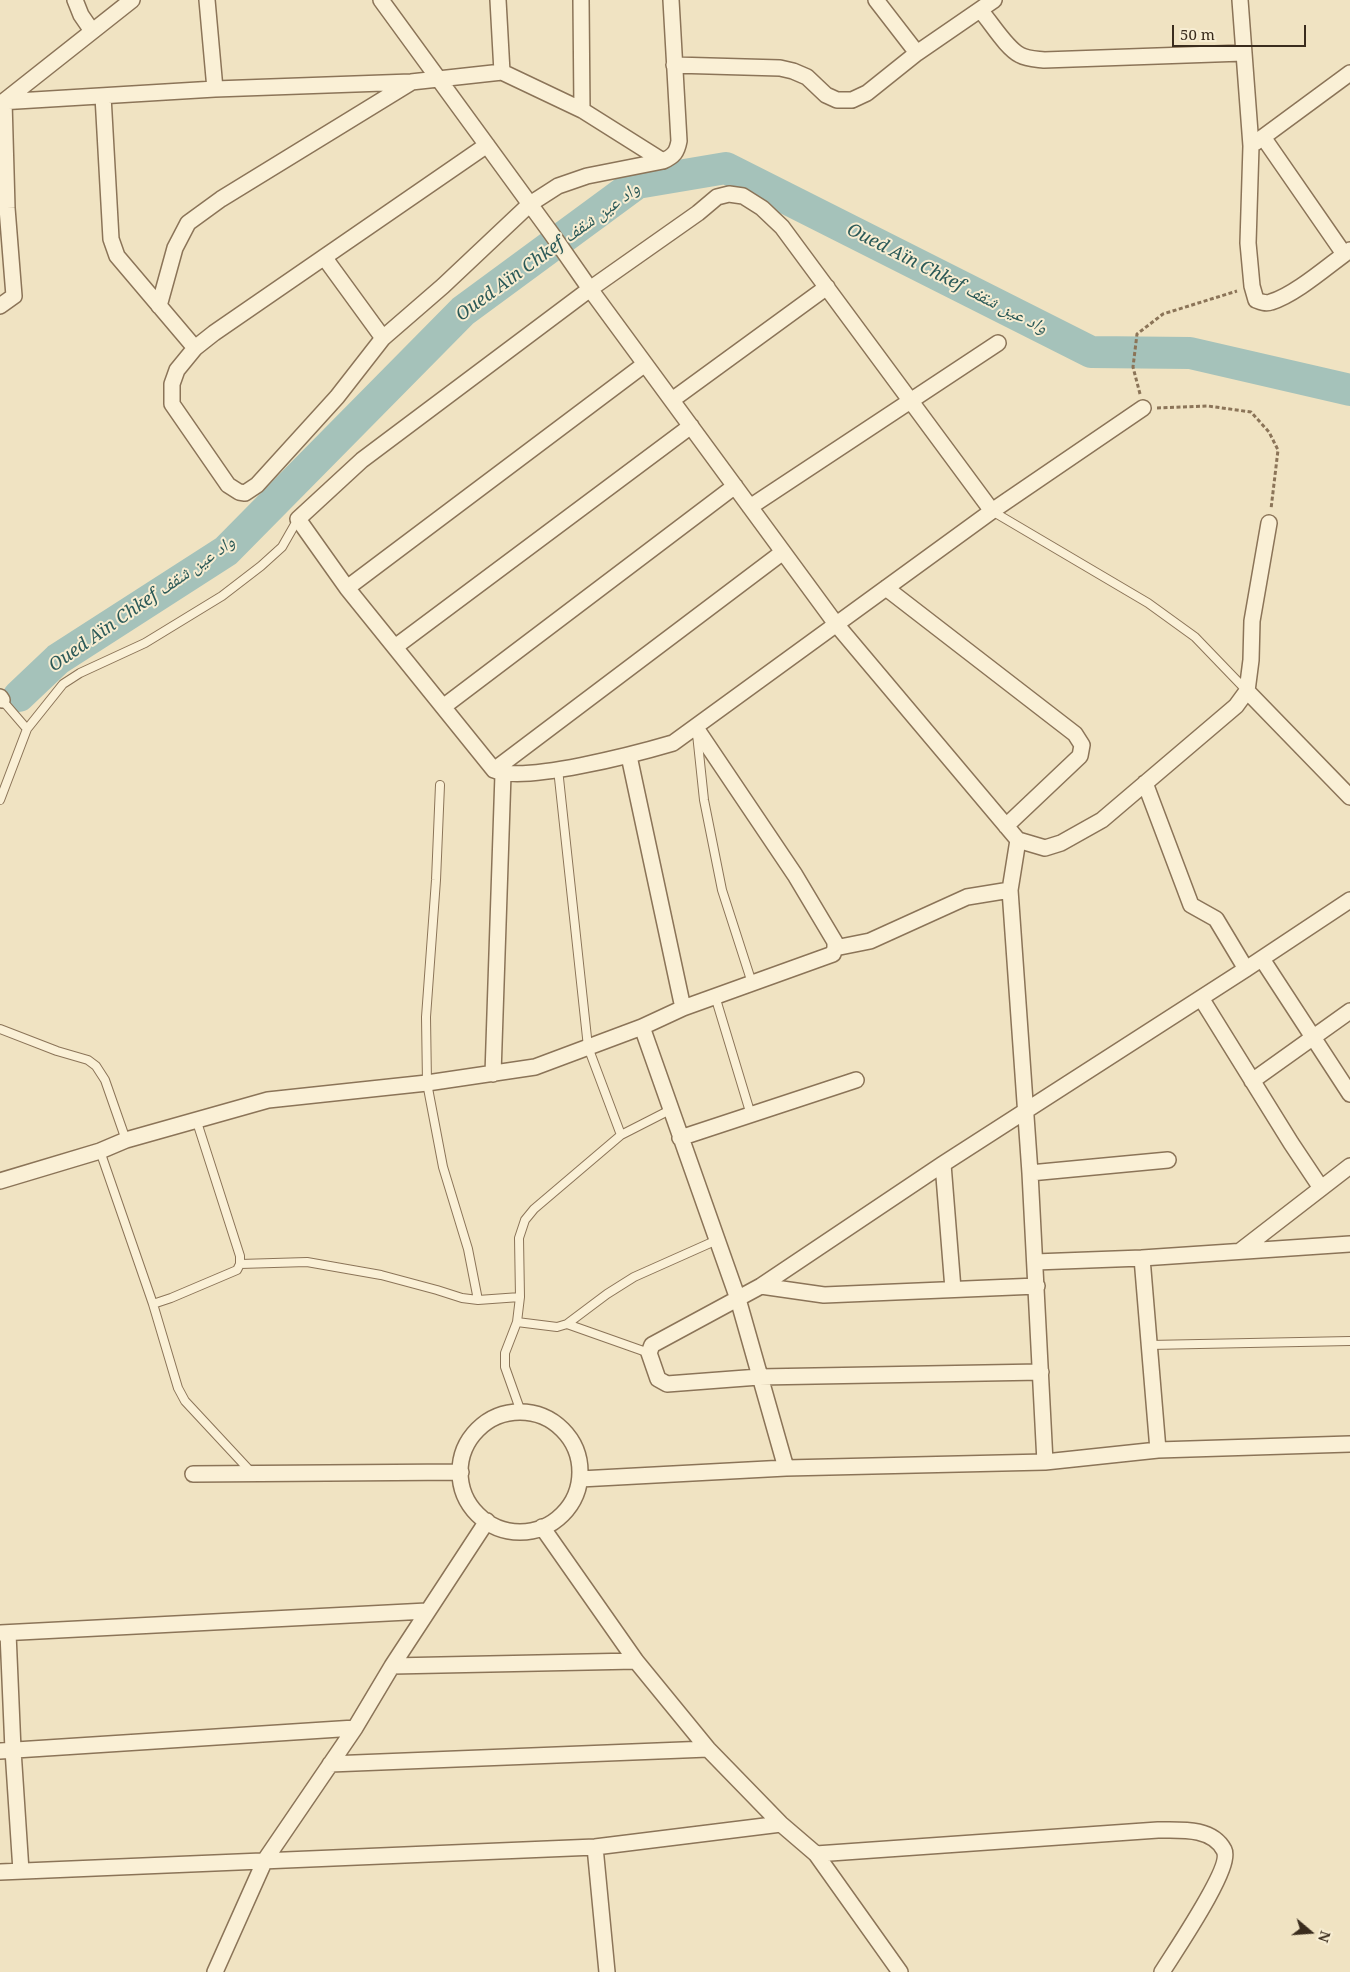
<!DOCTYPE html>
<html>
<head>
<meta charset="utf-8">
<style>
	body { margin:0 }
	#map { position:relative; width:1350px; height:1972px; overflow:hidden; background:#f0e3c2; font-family:"Noto Serif",serif }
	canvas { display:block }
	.north { position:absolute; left:1285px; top:1907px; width:50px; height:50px; -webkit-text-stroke:4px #f7edd2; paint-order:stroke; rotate:108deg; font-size:14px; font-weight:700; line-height:20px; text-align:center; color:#3a2c1d }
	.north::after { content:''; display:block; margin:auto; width:18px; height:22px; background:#3a2c1d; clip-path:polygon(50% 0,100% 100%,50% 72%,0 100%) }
	.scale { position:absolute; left:1172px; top:25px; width:134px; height:22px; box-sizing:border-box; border:2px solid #3a2c1d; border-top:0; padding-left:6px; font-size:15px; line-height:18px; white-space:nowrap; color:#3a2c1d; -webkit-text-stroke:4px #f7edd2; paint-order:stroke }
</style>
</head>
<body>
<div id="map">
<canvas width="1350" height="1972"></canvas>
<div class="north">N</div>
<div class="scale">50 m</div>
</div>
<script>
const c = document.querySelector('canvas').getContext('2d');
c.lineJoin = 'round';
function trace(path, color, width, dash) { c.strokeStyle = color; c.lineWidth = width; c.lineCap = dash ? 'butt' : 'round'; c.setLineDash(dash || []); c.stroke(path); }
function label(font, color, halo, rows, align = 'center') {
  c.font = font + ' "Noto Serif","Noto Naskh Arabic",serif'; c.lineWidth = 4; c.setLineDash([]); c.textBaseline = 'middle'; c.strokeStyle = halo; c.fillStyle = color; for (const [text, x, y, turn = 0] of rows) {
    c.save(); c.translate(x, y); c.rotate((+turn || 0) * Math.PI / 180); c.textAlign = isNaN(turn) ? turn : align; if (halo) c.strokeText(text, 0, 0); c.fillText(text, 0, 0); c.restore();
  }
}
trace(new Path2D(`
	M 19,696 L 58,659 L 226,551 L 463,311 L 637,183 L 726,168 L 1091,352 L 1190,353 L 1350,390`), '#a5c2ba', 32);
const service = new Path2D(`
	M 992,511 L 1148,603 L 1195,637 L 1247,691
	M 2,700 L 27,729
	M 697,734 L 704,800 L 722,890 L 752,983
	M 558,769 L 588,1047 L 621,1135
	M 440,785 L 436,880 L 426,1017 L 427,1083 L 443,1167 L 468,1249 L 478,1300
	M 0,800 L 27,729 L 63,684 L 80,673 L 145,643 L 222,596 L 261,566 L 282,547 L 298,519
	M 715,996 L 751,1115
	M 0,1029 L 57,1051 L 88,1060 L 96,1066 L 105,1080 L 126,1140
	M 100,1151 L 153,1304 L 178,1388 L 185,1401 L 252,1473
	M 240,1264 L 307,1262 L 381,1275 L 437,1290 L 462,1298 L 478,1300 L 520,1297
	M 153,1304 L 171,1298 L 237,1270 L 240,1264 L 240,1256 L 196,1119
	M 517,1322 L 557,1327 L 567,1324 L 607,1294 L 634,1277 L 717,1240
	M 567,1324 L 649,1353
	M 1149,1345 L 1350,1341
	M 521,1412 L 505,1367 L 505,1353 L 517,1322 L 520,1297 L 519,1238 L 525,1220 L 534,1209 L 621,1135 L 670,1110`);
const minor = new Path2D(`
	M 75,0 L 81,15 L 92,31
	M 207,0 L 215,89
	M 381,0 L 551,233 L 590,289 L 836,624 L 1018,840 L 1045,848 L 1061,843 L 1102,820 L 1236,706 L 1247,691 L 1251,660 L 1252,621 L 1269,523
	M 498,0 L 502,72
	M 581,0 L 582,110
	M 876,0 L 917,53
	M 1240,0 L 1251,146 L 1248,243 L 1252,286 L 1256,300 C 1261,302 1266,304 1271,302 C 1295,295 1329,265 1350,250
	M 980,10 C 991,22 1006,48 1020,55 C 1027,59 1036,59 1044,60 L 1243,53
	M 674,65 L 780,68 L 793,71 L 807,77 L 826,95 L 837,100 L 852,100 L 867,93 L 917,53 L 994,0
	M 103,96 L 111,239 L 117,256 L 195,348
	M 0,102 L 215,89 L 411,82 L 502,72 L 582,110 L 663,161 C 674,156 677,152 679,141 L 671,0
	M 3,102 L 132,0
	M 1263,137 L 1344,254
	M 1255,143 L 1350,73
	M 487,145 L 214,333 L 195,348 L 177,370 L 172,384 L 172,404 L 228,485 L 239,492 L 245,493 L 257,485 L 337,397 L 383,338 L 443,286 L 530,204 L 558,186 L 587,176 L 663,161
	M 324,257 L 383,338
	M 0,306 L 14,296 L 7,208 L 4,101
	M 159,306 L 175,248 L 188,223 L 221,199 L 410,83
	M 672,400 L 827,287
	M 750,507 L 998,343
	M 992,511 L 782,227 L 762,208 L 743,196 L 729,194 L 717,197 L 698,213 L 590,289 L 362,460 L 298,519 L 347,588 L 494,770 C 523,784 639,753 673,743 L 992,511 L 1143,408
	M 347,588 L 645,364
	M 886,588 L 1075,734 L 1082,745 L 1080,756 L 1006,826
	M 395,647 L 691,426
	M 1247,691 L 1350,797
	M 0,697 L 2,700
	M 443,707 L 735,486
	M 629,756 L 683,1008
	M 494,770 L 783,552
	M 1145,783 L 1191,905 L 1216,919 L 1246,969
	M 1018,840 L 1010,890 L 1030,1173 L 1045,1462
	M 835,948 L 870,941 L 967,897 L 1010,890
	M 1262,959 L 1350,1094
	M 1201,998 L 1291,1143 L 1321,1188
	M 642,1027 L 683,1008 L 833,954 L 835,948 L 835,942 L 795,875 L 696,728
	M 493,1074 L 503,774
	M 1252,1081 L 1350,1011
	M 680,1138 L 856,1080
	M 943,1164 L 953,1289
	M 1030,1173 L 1168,1160
	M 0,1181 L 100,1151 L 126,1140 L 268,1100 L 427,1083 L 535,1067 L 642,1027 L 738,1299 L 786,1468
	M 1240,1251 L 1350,1166
	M 1142,1258 L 1158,1450
	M 1035,1262 L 1142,1258 L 1350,1244
	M 761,1286 L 824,1295 L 1037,1286
	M 1041,1372 L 759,1377 L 667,1384 L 658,1379 L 649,1353 L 652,1345 L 761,1286 L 943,1164 L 1246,969 L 1350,900
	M460 1472a60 60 0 1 1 120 0a60 60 0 1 1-120 0Z
	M 193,1474 L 461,1472
	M 580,1479 L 786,1468 L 1045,1462 L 1158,1450 L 1350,1444
	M 542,1527 L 636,1661 L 708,1749 L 781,1824 L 816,1854 L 900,1972
	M 0,1633 L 427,1611
	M 8,1633 L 13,1750 L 21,1871
	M 392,1666 L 636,1661
	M 0,1751 L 355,1728
	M 330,1764 L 708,1749
	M 595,1847 L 607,1972
	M 816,1854 L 1158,1830 C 1180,1830 1212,1827 1224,1850 C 1233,1867 1173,1954 1162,1972
	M 0,1872 L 595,1847 L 781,1824
	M 215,1972 L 265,1860 L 355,1728 L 392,1666 L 487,1521`);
trace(service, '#8b7458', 10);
trace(minor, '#8b7458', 18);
trace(new Path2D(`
	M 1140,394 L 1133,367 L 1137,334 L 1163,314 L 1237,291
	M 1157,408 L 1208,406 L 1251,412 L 1269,432 L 1278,450 L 1271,509`), '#8b7458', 3, [4, 2.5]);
trace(service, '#faf0d6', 8);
trace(minor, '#faf0d6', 15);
label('italic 18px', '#2c5a58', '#f7edd2', [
	["Oued Aïn Chkef واد عين شقف",548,252,-36],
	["Oued Aïn Chkef واد عين شقف",947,279,27],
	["Oued Aïn Chkef واد عين شقف",142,604,-35]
]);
</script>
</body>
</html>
